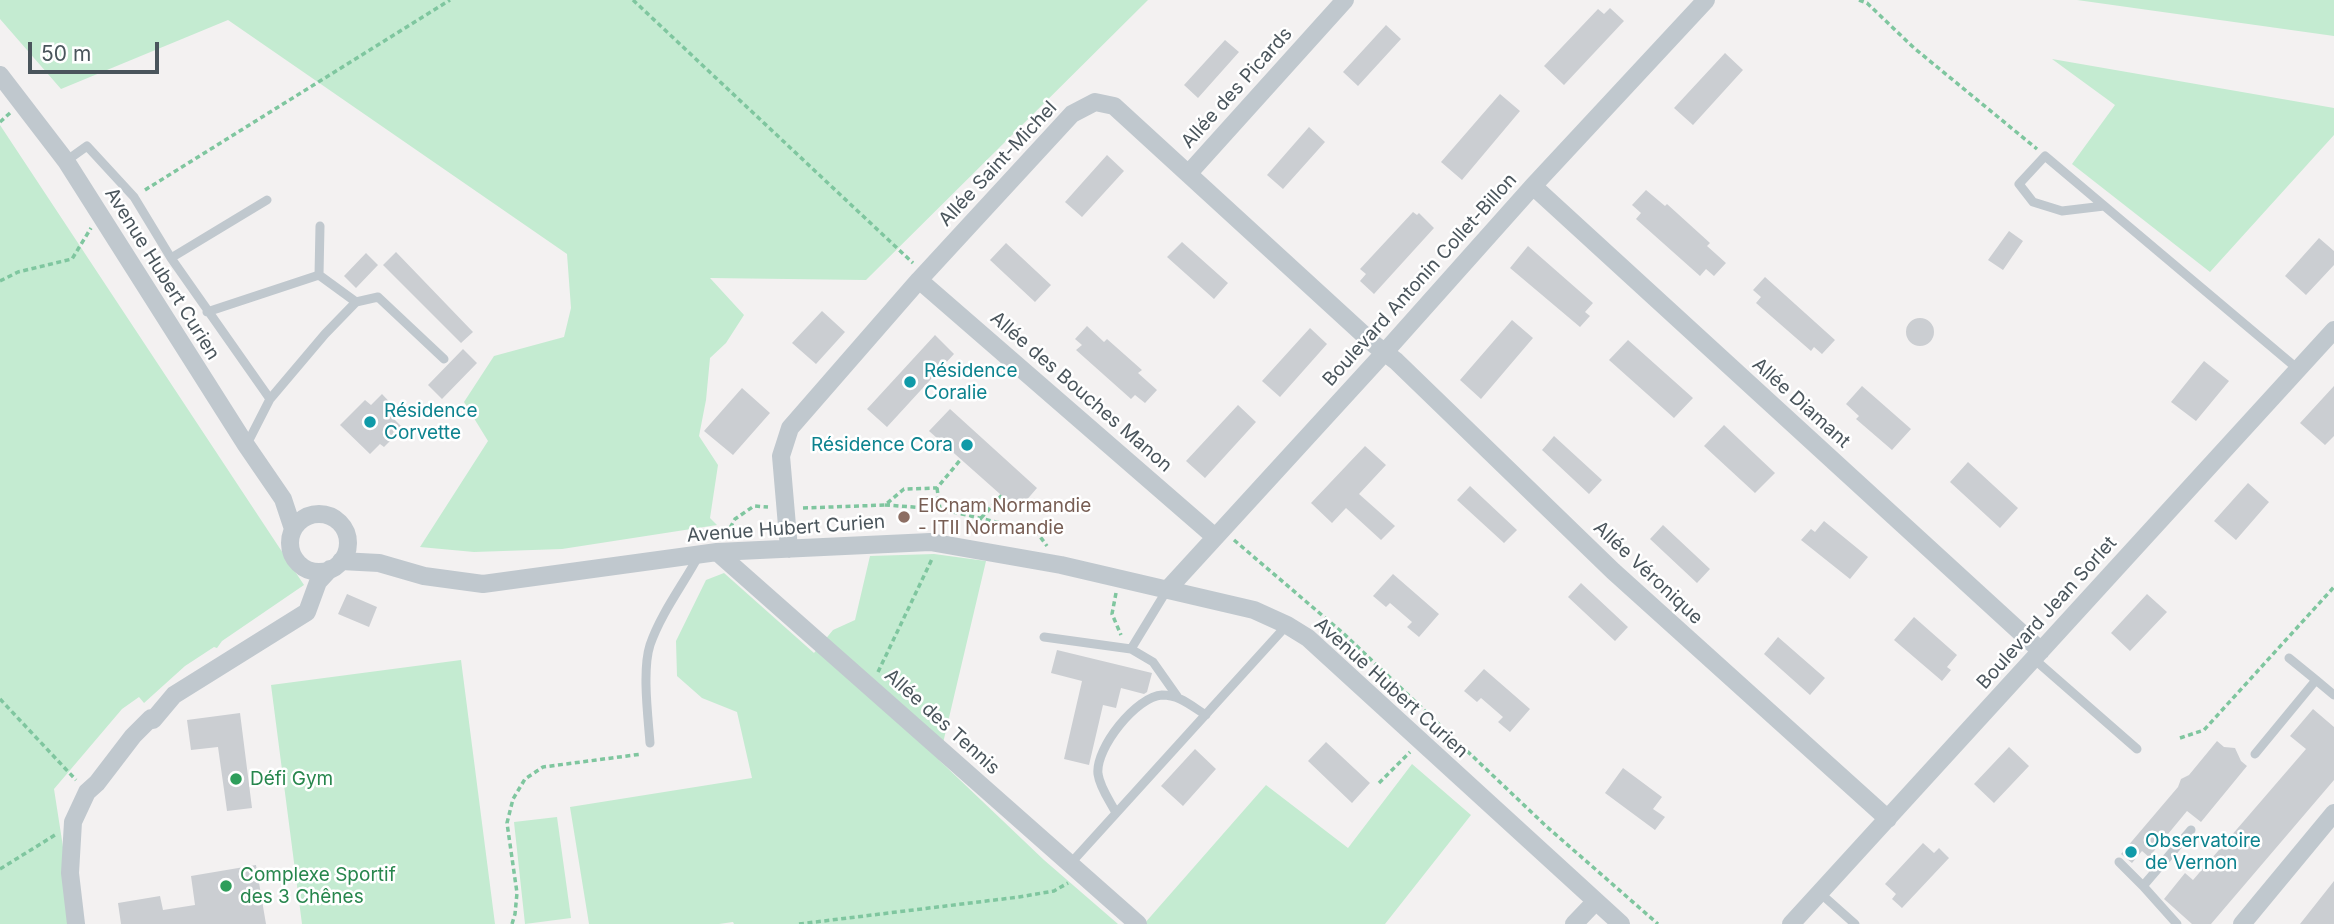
<!DOCTYPE html>
<html>
<head>
<meta charset="utf-8">
<style>
	body { margin:0 }
	#map { position:relative; width:2334px; height:924px; overflow:hidden; background:#f3f1f1; font-family:Inter,sans-serif }
	canvas { display:block }
	.scale { position:absolute; left:28px; top:42px; width:131px; height:32px; box-sizing:border-box; border:4px solid #4a555c; border-top:0; padding-left:9px; font-size:21px; line-height:24px; white-space:nowrap; color:#4a555c; -webkit-text-stroke:5px #fff; paint-order:stroke }
</style>
</head>
<body>
<div id="map">
<canvas width="2334" height="924"></canvas>
<div class="scale">50 m</div>
</div>
<script>
const c = document.querySelector('canvas').getContext('2d');
c.lineJoin = 'round';
function fillPath(path, color) { c.fillStyle = color; c.fill(path, 'evenodd'); }
function trace(path, color, width, dash) { c.strokeStyle = color; c.lineWidth = width; c.lineCap = dash ? 'butt' : 'round'; c.setLineDash(dash || []); c.stroke(path); }
function label(font, color, halo, rows, align = 'center') {
  c.font = font + ' Inter,sans-serif'; c.lineWidth = 5; c.setLineDash([]); c.textBaseline = 'middle'; c.strokeStyle = halo; c.fillStyle = color; for (const [text, x, y, turn = 0] of rows) {
    c.save(); c.translate(x, y); c.rotate((+turn || 0) * Math.PI / 180); c.textAlign = isNaN(turn) ? turn : align; if (halo) c.strokeText(text, 0, 0); c.fillText(text, 0, 0); c.restore();
  }
}
fillPath(new Path2D(`
	M 0,0 L 1148,0 L 866,280 L 710,278 L 744,315 L 726,343 L 710,358 L 706,400 L 699,436 L 718,465 L 710,518 L 717,525 L 562,549 L 474,552 L 420,547 L 488,441 L 464,402 L 494,356 L 564,337 L 571,308 L 567,254 L 228,20 L 61,89 L 0,19 Z
	M 2077,0 L 2334,0 L 2334,36 Z
	M 2052,59 L 2334,108 L 2334,135 L 2210,272 L 2072,164 L 2115,105 Z
	M 0,125 L 304,585 L 222,641 L 217,648 L 214,647 L 185,666 L 144,703 L 139,697 L 122,709 L 54,789 L 75,924 L 0,924 Z
	M 934,554 L 986,561 L 939,760 L 1044,860 L 1118,924 L 734,924 L 733,922 L 719,924 L 589,924 L 570,807 L 752,778 L 737,712 L 702,698 L 677,676 L 676,641 L 706,580 L 724,573 L 814,653 L 833,630 L 855,620 L 870,556 Z
	M 461,660 L 495,924 L 302,924 L 271,685 Z
	M 1412,764 L 1471,815 L 1385,924 L 1144,924 L 1266,785 L 1348,848 Z
	M 557,817 L 571,918 L 525,924 L 514,822 Z`), '#c4ebd1');
fillPath(new Path2D(`
	M 1610,8 L 1624,21 L 1564,85 L 1544,66 L 1598,9 L 1604,14 Z
	M 1386,25 L 1401,39 L 1358,86 L 1343,72 Z
	M 1225,40 L 1239,52 L 1198,98 L 1184,85 Z
	M 1725,53 L 1743,70 L 1693,125 L 1674,108 Z
	M 1500,94 L 1520,111 L 1462,180 L 1441,162 Z
	M 1309,127 L 1325,142 L 1283,189 L 1267,175 Z
	M 1107,155 L 1124,171 L 1082,217 L 1065,202 Z
	M 1646,190 L 1665,206 L 1667,204 L 1710,243 L 1707,246 L 1726,263 L 1714,276 L 1706,269 L 1700,276 L 1636,219 L 1641,213 L 1632,205 Z
	M 1413,212 L 1417,215 L 1419,213 L 1434,228 L 1374,294 L 1360,281 L 1366,274 L 1360,269 Z
	M 2009,231 L 2023,241 L 2003,270 L 1988,260 Z
	M 2319,238 L 2334,251 L 2334,265 L 2306,295 L 2285,276 Z
	M 1182,242 L 1228,283 L 1214,299 L 1167,257 Z
	M 1006,243 L 1051,285 L 1035,302 L 990,260 Z
	M 1528,246 L 1593,303 L 1585,312 L 1590,316 L 1580,327 L 1510,268 Z
	M 396,252 L 473,332 L 461,343 L 383,265 Z
	M 366,253 L 378,265 L 356,288 L 344,276 Z
	M 1765,277 L 1835,340 L 1822,354 L 1814,347 L 1811,351 L 1756,303 L 1761,297 L 1753,290 Z
	M 822,311 L 845,332 L 816,364 L 792,343 Z
	M1906 332a14 14 0 1 1 28 0a14 14 0 1 1-28 0Z
	M 1512,320 L 1533,338 L 1481,399 L 1460,380 Z
	M 1087,326 L 1104,342 L 1107,339 L 1142,370 L 1138,373 L 1157,390 L 1145,403 L 1135,395 L 1131,399 L 1076,350 L 1082,345 L 1075,339 Z
	M 1310,328 L 1327,344 L 1280,397 L 1262,381 Z
	M 935,335 L 954,354 L 887,427 L 867,409 Z
	M 1628,340 L 1693,398 L 1674,418 L 1609,360 Z
	M 463,349 L 477,363 L 442,399 L 428,385 Z
	M 2204,361 L 2229,381 L 2196,421 L 2171,402 Z
	M 1862,386 L 1911,429 L 1892,450 L 1856,419 L 1859,416 L 1846,404 Z
	M 2334,386 L 2334,436 L 2325,445 L 2300,423 Z
	M 742,388 L 770,413 L 733,455 L 704,431 Z
	M 382,394 L 399,412 L 393,418 L 403,428 L 384,447 L 380,444 L 370,454 L 340,425 L 365,400 L 371,405 Z
	M 1238,405 L 1256,422 L 1205,478 L 1186,461 Z
	M 950,409 L 1037,488 L 1018,510 L 929,431 Z
	M 1724,425 L 1775,473 L 1755,493 L 1704,446 Z
	M 1554,436 L 1602,480 L 1589,494 L 1542,450 Z
	M 1365,446 L 1386,465 L 1359,494 L 1395,526 L 1381,540 L 1346,508 L 1332,523 L 1311,503 Z
	M 1968,462 L 2018,508 L 2000,528 L 1950,482 Z
	M 2248,483 L 2269,502 L 2236,540 L 2214,521 Z
	M 1470,486 L 1517,530 L 1504,543 L 1457,500 Z
	M 1824,521 L 1868,557 L 1850,579 L 1801,540 L 1811,529 L 1815,532 Z
	M 1663,525 L 1710,569 L 1697,583 L 1650,539 Z
	M 1393,574 L 1439,614 L 1419,637 L 1407,627 L 1412,622 L 1390,603 L 1386,607 L 1373,596 Z
	M 1581,583 L 1628,627 L 1615,641 L 1568,597 Z
	M 347,594 L 377,607 L 369,627 L 338,614 Z
	M 2147,594 L 2167,612 L 2130,651 L 2111,633 Z
	M 1914,617 L 1957,655 L 1947,667 L 1951,670 L 1942,681 L 1894,640 Z
	M 1778,637 L 1825,678 L 1810,695 L 1764,654 Z
	M 1057,650 L 1152,673 L 1147,692 L 1144,694 L 1121,688 L 1116,708 L 1103,705 L 1089,765 L 1064,759 L 1082,681 L 1051,673 Z
	M 1484,669 L 1530,709 L 1510,732 L 1498,722 L 1503,717 L 1481,698 L 1477,702 L 1464,691 Z
	M 2313,709 L 2334,727 L 2334,780 L 2211,924 L 2192,924 L 2164,899 L 2185,873 L 2193,880 L 2306,749 L 2290,736 Z
	M 240,713 L 252,808 L 227,811 L 218,747 L 191,750 L 187,720 Z
	M 2217,741 L 2224,747 L 2235,748 L 2241,761 L 2247,766 L 2201,822 L 2187,811 L 2149,857 L 2142,851 L 2132,863 L 2121,854 L 2178,787 L 2181,779 L 2189,775 Z
	M 1326,742 L 1370,783 L 1352,803 L 1308,761 Z
	M 2009,747 L 2029,766 L 1994,803 L 1974,784 Z
	M 1195,749 L 1216,769 L 1183,806 L 1161,786 Z
	M 1623,768 L 1662,797 L 1653,809 L 1665,817 L 1655,830 L 1605,793 Z
	M 1923,843 L 1934,853 L 1939,848 L 1949,858 L 1902,908 L 1892,899 L 1896,894 L 1885,884 Z
	M 256,865 L 266,924 L 121,924 L 118,903 L 160,896 L 163,910 L 195,905 L 191,876 Z
	M 2334,881 L 2334,924 L 2300,924 Z`), '#cbced2');
trace(new Path2D(`
	M 633,0 L 913,263
	M 1859,0 L 1867,3 L 1914,48 L 2037,149
	M 0,122 L 10,113
	M 145,190 L 450,0
	M 0,281 L 18,272 L 72,259 L 91,228
	M 937,488 L 940,509
	M 885,505 L 940,509 L 1036,531 L 1047,546
	M 803,508 L 885,505 L 904,489 L 937,488 L 961,459
	M 981,518 L 1002,495
	M 726,535 L 735,519 L 754,506 L 768,507
	M 1234,540 L 1344,634 L 1546,826 L 1658,924
	M 1116,593 L 1112,614 L 1121,635
	M 878,672 L 932,559
	M 0,699 L 76,780
	M 2180,738 L 2204,730 L 2334,587
	M 1379,783 L 1410,752
	M 0,869 L 55,835
	M 512,924 L 515,914 L 517,893 L 507,823 L 513,799 L 525,779 L 543,767 L 642,754
	M 799,924 L 1019,897 L 1054,891 L 1068,883`), '#7fc69f', 3.5, [5, 3.5]);
trace(new Path2D(`
	M 66,161 L 87,146 L 134,197 L 171,258 L 270,399 L 247,444
	M 2104,206 L 2062,211 L 2033,202 L 2019,184 L 2045,156 L 2299,370
	M 171,258 L 267,200
	M 319,275 L 320,226
	M 207,312 L 319,275 L 356,302
	M 270,399 L 325,334 L 356,302 L 378,297 L 444,359
	M 1044,637 L 1131,649 L 1153,662 L 1177,696
	M 1131,649 L 1167,590
	M 2289,658 L 2316,680
	M 2034,659 L 2137,749
	M 650,743 C 648,716 642,670 650,645 C 661,613 683,585 699,555
	M 2255,754 L 2316,680 L 2334,695
	M 1116,813 C 1110,801 1100,788 1098,774 C 1095,748 1137,696 1162,695 C 1180,695 1191,706 1206,715
	M 2119,862 L 2143,886
	M 1070,864 L 1287,625
	M 1820,893 L 1855,924
	M 2177,924 L 2143,886 L 2191,830`), '#c0c8ce', 9);
trace(new Path2D(`
	M 0,75 L 66,161 L 246,445 L 283,499 L 293,529
	M 1189,173 L 1345,0
	M 1533,186 L 2041,651
	M 919,280 L 1215,537
	M290 543a29 29 0 1 1 58 0a29 29 0 1 1-58 0Z
	M 789,549 L 781,456 L 790,428 L 919,280 L 1072,114 L 1095,102 L 1114,106 L 1375,345 L 1396,361 L 1613,571 L 1888,819
	M 717,552 L 1138,924
	M 341,561 L 379,563 L 424,576 L 483,584 L 717,552 L 930,542 L 1061,565 L 1254,610 L 1287,625 L 1308,638 L 1621,924
	M 1167,590 L 1384,353 L 1533,186 L 1706,0
	M 76,924 L 70,873 L 73,822 L 87,792 L 97,783 L 133,736 L 151,718 L 153,720 L 174,695 L 307,612 L 318,582 L 330,569
	M 1574,924 L 1596,901
	M 1791,924 L 2334,330
	M 2242,924 L 2334,813`), '#c0c8ce', 18);
for (const [x, y, r, color] of [
	[910,382,7,"#0f9aa8"],
	[370,422,7,"#0f9aa8"],
	[967,445,7,"#0f9aa8"],
	[904,517,7,"#8d6e63"],
	[236,779,7,"#2e9e5b"],
	[2131,852,7,"#0f9aa8"],
	[226,886,7,"#2e9e5b"]
]) { const dot = new Path2D(); dot.arc(x, y, r, 0, 2 * Math.PI); c.fillStyle = color; c.fill(dot); trace(dot, '#fff', 2.5); }
label('19px', '#4a555c', '#fff', [
	["Allée des Picards",1237,88,-48],
	["Allée Saint-Michel",998,164,-47],
	["Avenue Hubert Curien",162,274,58],
	["Boulevard Antonin Collet-Billon",1420,280,-48],
	["Allée des Bouches Manon",1081,392,41],
	["Allée Diamant",1801,403,42],
	["Avenue Hubert Curien",786,529,-4],
	["Allée Véronique",1648,573,43],
	["Boulevard Jean Sorlet",2047,613,-48],
	["Avenue Hubert Curien",1391,688,42],
	["Allée des Tennis",942,722,42]
]);
label('19px', '#0d838f', '#fff', [
	["Résidence",924,371],
	["Coralie",924,393],
	["Résidence",384,411],
	["Corvette",384,433],
	["Résidence Cora",953,445,"right"],
	["Observatoire",2145,841],
	["de Vernon",2145,863]
], 'left');
label('19px', '#785e54', '#fff', [
	["EICnam Normandie",918,506],
	["- ITII Normandie",918,528]
], 'left');
label('19px', '#27864d', '#fff', [
	["Défi Gym",250,779],
	["Complexe Sportif",240,875],
	["des 3 Chênes",240,897]
], 'left');
</script>
</body>
</html>
